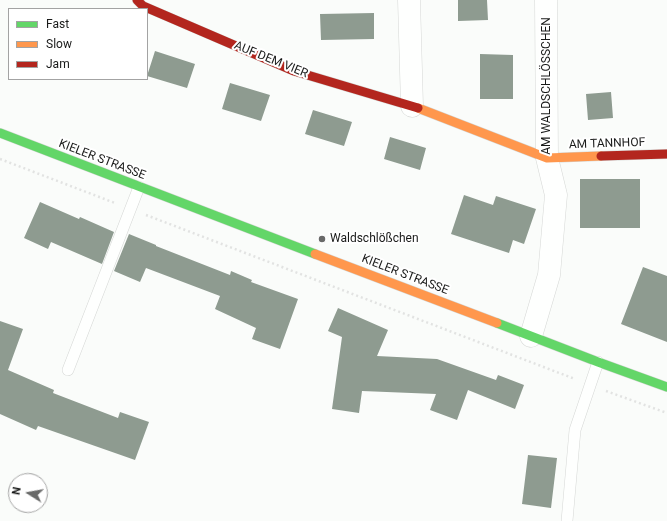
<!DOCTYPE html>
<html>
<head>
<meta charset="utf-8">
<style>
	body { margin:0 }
	#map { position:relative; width:667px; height:521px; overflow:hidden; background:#fafcfa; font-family:Roboto,sans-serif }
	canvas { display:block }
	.legend { position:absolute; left:8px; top:8px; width:140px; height:72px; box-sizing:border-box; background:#fff; border:1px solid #a3a3a3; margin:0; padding:5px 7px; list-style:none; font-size:12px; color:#191a19 }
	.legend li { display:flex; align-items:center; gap:8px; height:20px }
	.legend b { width:20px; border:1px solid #a3a3a3 }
	.north { position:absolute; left:8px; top:473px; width:40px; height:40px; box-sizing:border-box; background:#fff; border:1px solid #a3a3a3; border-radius:50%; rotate:281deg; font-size:11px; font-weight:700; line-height:16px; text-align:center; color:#191a19 }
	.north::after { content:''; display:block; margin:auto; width:14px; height:18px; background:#686968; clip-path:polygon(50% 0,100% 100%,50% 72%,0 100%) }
</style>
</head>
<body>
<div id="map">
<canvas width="667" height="521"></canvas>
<ul class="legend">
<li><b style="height:5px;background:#63d668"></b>Fast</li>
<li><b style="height:5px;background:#ff974d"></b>Slow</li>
<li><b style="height:5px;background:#b3261e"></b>Jam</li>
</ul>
<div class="north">N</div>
</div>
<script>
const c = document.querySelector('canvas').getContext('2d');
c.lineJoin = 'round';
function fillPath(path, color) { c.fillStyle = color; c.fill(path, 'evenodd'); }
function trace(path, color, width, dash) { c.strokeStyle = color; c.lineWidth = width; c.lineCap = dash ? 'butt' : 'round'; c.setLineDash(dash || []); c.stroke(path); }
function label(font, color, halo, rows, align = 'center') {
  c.font = font + ' Roboto,sans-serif'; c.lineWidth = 4; c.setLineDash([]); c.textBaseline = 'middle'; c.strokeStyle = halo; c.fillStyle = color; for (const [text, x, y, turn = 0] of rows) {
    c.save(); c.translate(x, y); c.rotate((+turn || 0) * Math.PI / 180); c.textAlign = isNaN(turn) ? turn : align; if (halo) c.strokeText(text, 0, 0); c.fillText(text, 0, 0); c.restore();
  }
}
fillPath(new Path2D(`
	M 458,0 L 487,0 L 488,20 L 458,21 Z
	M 374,13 L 374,39 L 321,40 L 320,14 Z
	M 155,51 L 195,64 L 187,88 L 147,76 Z
	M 480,54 L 513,55 L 513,99 L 480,99 Z
	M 230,83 L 270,95 L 261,121 L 222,109 Z
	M 611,92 L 613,118 L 588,120 L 586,94 Z
	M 313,110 L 352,122 L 344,146 L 305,134 Z
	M 390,137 L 426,148 L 420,170 L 384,159 Z
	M 580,179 L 640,179 L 640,228 L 580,228 Z
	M 464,195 L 493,205 L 496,196 L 536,209 L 524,244 L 513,240 L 509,253 L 451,234 Z
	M 40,202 L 79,219 L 80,217 L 114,232 L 102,264 L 51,242 L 48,249 L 24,238 Z
	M 129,234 L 156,245 L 156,246 L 230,275 L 231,271 L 252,280 L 251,282 L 298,299 L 280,349 L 252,339 L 256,328 L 215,309 L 220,296 L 146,268 L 140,282 L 114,271 Z
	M 643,267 L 667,276 L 667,342 L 621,324 Z
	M 338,308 L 388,330 L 377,356 L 437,359 L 496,380 L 498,375 L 524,385 L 515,409 L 468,390 L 457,420 L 430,410 L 436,394 L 362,391 L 359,413 L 332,409 L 342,337 L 328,331 Z
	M 0,321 L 23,329 L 8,370 L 54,390 L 53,393 L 118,418 L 120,412 L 149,422 L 135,460 L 38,426 L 36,430 L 0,414 Z
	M 528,455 L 557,458 L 551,508 L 522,504 Z`), '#8e9b90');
const lane = new Path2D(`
	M 68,370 L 139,187
	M 567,521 L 575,430 L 598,362`);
const street = new Path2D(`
	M 409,0 L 412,106
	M 531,336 L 549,275 L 556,195 L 547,158 L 546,0`);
const fast = new Path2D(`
	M 0,133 L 315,254
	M 497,323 L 598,362 L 667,387`);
const slow = new Path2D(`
	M 418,108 L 547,158 L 601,156
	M 315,254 L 497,323`);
const jam = new Path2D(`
	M 137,0 L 143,6 L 294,71 L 418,108
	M 601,156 L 667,154`);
trace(lane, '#d5d7d5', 12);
trace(street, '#d5d7d5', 23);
trace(fast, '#d5d7d5', 10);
trace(slow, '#d5d7d5', 10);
trace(jam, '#d5d7d5', 10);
trace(new Path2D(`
	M 0,159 L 115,203
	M 146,215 L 575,379
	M 606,391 L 667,413`), '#e2e3e2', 2.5, [2, 3]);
trace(lane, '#fefffe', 11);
trace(street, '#fefffe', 22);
trace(fast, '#63d668', 9);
trace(slow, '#ff974d', 9);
trace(jam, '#b3261e', 9);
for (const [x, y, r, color] of [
	[322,239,4,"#686968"]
]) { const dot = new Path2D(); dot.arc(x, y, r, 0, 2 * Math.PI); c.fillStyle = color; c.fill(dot); trace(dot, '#fff', 1.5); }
label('12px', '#191a19', '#fff', [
	["AUF DEM VIER",271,60,22],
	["AM WALDSCHLÖSSCHEN",547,86,-90],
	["AM TANNHOF",607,144,-2],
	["KIELER STRASSE",102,160,21],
	["KIELER STRASSE",405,275,21]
]);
label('12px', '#191a19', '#fff', [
	["Waldschlößchen",330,239]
], 'left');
</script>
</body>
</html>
